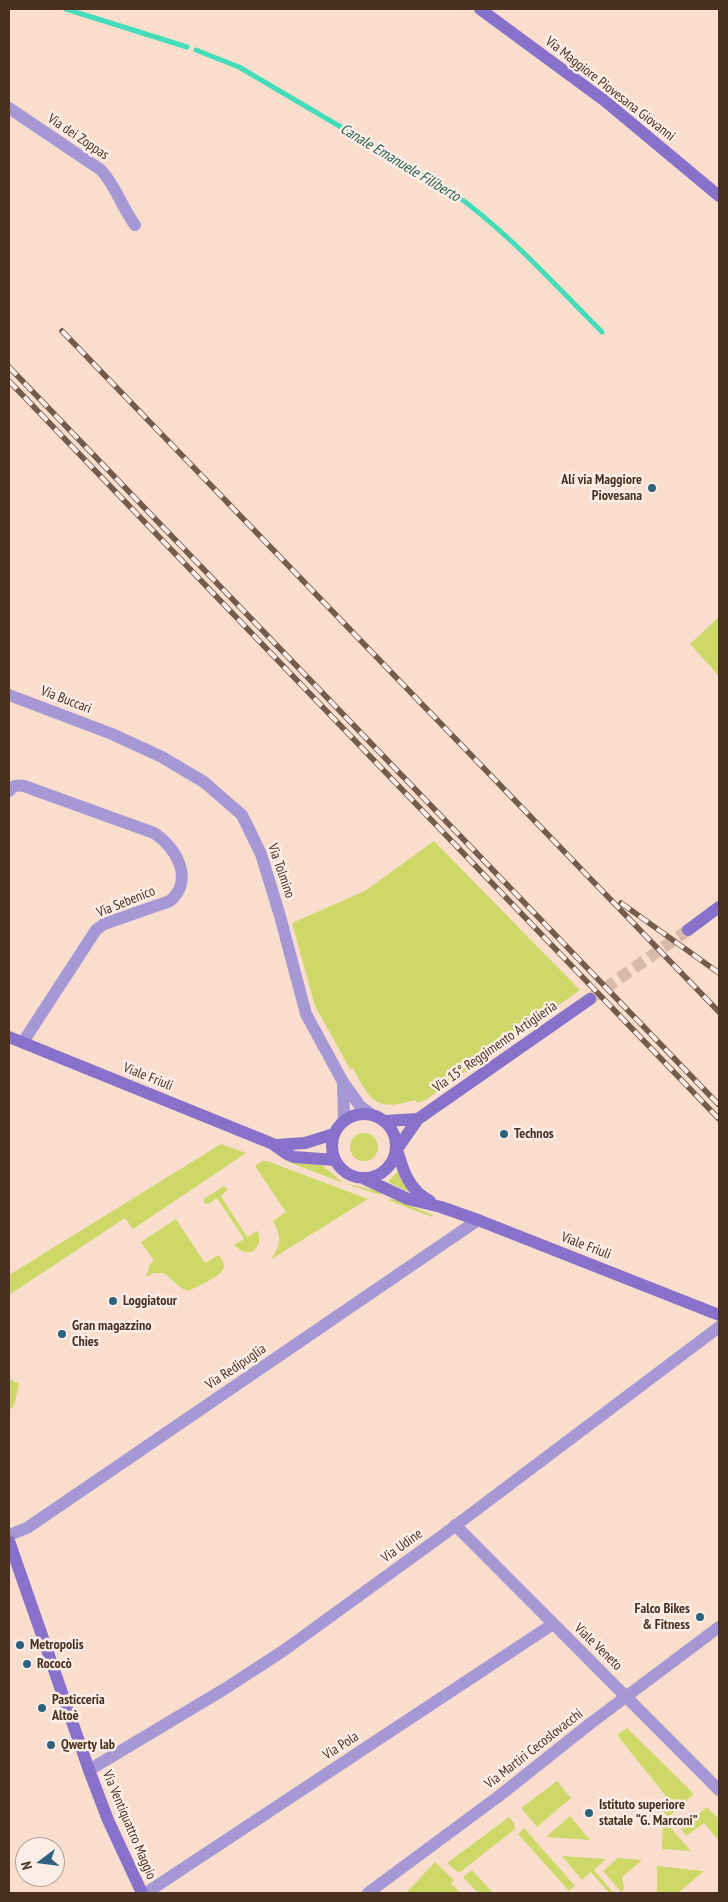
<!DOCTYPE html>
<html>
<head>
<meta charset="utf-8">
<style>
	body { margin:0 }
	#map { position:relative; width:728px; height:1902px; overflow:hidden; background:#f9dece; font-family:"PT Sans Narrow",sans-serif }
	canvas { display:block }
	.frame { position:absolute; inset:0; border:10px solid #4a3020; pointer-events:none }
	.north { position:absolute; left:15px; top:1837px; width:50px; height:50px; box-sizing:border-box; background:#fceee6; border:1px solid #b5a297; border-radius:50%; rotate:255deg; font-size:14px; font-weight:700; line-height:20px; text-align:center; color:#4a3020 }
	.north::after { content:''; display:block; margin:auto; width:18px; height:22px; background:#2d627e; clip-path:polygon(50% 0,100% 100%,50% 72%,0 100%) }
</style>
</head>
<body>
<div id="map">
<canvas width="728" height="1902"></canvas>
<div class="frame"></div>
<div class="north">N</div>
</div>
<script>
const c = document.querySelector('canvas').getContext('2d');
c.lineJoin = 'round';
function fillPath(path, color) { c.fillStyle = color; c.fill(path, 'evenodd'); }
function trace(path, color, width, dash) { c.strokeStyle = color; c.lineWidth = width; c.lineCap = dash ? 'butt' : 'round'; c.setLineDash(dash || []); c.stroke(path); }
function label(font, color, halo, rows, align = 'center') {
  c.font = font + ' "PT Sans Narrow",sans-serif'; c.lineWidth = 5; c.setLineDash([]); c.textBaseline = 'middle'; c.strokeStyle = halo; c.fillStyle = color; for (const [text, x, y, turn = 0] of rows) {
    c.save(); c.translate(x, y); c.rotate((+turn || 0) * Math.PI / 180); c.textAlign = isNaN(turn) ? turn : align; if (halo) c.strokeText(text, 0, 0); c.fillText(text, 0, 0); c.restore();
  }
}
fillPath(new Path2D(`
	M 719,617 L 719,676 L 690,644 Z
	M 434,841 L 580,990 L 427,1099 L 418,1103 L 415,1100 C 376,1112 370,1101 353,1068 L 350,1069 L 315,1006 L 292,923 L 365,891 Z
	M350 1147a14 14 0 1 1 28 0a14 14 0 1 1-28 0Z
	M 221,1144 L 246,1153 L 133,1229 L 125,1218 L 9,1295 L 9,1275 Z
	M 281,1159 L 294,1163 L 322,1165 L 343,1183 L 379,1191 L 381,1195 L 343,1183 Z
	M 262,1161 L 267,1161 L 368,1199 L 270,1260 C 281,1247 282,1235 273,1221 L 286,1212 L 255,1166 Z
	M 397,1172 L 399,1172 L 409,1192 L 388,1182 Z
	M 224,1186 L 228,1189 L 221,1196 L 247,1237 L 257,1231 L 258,1232 C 261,1240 259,1247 252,1252 L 243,1252 L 234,1245 L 244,1239 L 217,1198 L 208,1204 L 204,1203 L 204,1199 Z
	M 392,1199 L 396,1200 L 433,1215 L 432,1217 L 388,1200 Z
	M 176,1219 L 205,1263 L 219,1255 C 221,1258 224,1262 224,1266 C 224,1276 196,1287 188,1291 L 181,1288 L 164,1273 L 154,1273 L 146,1277 L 150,1264 L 154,1261 L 141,1242 Z
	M 12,1379 L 15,1383 L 18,1382 L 19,1383 L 14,1406 L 9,1410 L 9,1381 Z
	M 627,1728 L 694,1794 L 668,1817 L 661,1808 L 669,1800 L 617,1735 Z
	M 557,1781 L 571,1798 L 537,1827 L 521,1808 Z
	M 707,1807 L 719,1819 L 719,1841 L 704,1823 L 686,1836 L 681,1829 Z
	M 570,1816 L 590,1840 L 546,1837 Z
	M 509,1817 L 514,1823 L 515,1829 L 459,1873 L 447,1863 Z
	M 663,1819 L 691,1851 L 662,1849 Z
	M 524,1828 L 575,1886 L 569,1891 L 518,1834 Z
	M 562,1856 L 606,1859 L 594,1870 L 613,1892 L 609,1893 L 591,1872 L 582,1880 Z
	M 618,1858 L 642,1860 L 622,1877 L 624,1887 L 622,1893 L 603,1871 Z
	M 435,1862 L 454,1880 L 451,1884 L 461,1893 L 406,1893 Z
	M 657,1866 L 704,1871 L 678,1893 L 657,1893 Z
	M 472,1870 L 493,1893 L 478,1893 L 463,1877 Z`), '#cdd869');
trace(new Path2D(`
	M 66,9 L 187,47
	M 196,50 L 239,67 L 453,193 C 508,232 554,284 602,332`), '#45dcb9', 5);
trace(new Path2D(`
	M 590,999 L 688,930`), '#d6bbab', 12, [12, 6]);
trace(new Path2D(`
	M 9,108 L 101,170 C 116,186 122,208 135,225
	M 9,695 L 112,734 L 162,757 L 204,782 L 242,815 L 261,854 L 280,916 L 306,1014 L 343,1082 L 360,1106 L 371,1114
	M 9,791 C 13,785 17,785 24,786 L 154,833 C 176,847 195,880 170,901 L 104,924 L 96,930 L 23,1042
	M 343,1085 L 344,1120
	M 455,1525 L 719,1790
	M 9,1535 L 27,1528 L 478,1220
	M 89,1770 L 223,1690 L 283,1651 L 443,1535 L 719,1327
	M 146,1893 L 553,1624
	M 368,1893 L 499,1796 L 591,1723 L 719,1627`), '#a598d4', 12);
trace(new Path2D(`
	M 480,9 L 605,101 L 719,196
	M 688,930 L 719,907
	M 9,1037 L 273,1144 L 287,1154 L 294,1157 L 335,1160
	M332 1146a32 32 0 1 1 64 0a32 32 0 1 1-64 0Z
	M 385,1121 L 418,1119
	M 276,1145 L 305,1143 L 334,1134
	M 365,1179 L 408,1199 L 441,1207 L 478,1220 L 719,1315
	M 430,1201 C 409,1190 403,1171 397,1149 L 418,1119 L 590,999
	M 9,1541 L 89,1770 L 108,1820 L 142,1893`), '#8771ca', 12);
const rail = new Path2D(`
	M 62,331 L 719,1012
	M 9,367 L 719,1105
	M 9,381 L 719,1119
	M 621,903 L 719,973`);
trace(rail, '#755b4b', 5.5);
trace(rail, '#fceee6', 4, [11]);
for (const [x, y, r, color] of [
	[652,488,5,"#2d627e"],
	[504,1134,5,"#2d627e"],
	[113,1301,5,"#2d627e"],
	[62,1334,5,"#2d627e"],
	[700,1617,5,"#2d627e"],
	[20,1645,5,"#2d627e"],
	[27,1664,5,"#2d627e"],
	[42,1708,5,"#2d627e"],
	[51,1745,5,"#2d627e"],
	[589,1813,5,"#2d627e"]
]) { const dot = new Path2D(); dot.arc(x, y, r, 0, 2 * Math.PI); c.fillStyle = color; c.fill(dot); trace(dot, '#fceee6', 2); }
label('14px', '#4a3020', '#fceee6', [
	["Via Maggiore Piovesana Giovanni",610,89,38],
	["Via dei Zoppas",78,137,34],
	["Via Buccari",66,700,21],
	["Via Tolmino",281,871,71],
	["Via Sebenico",126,902,-22],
	["Via 15° Reggimento Artiglieria",495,1047,-35],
	["Viale Friuli",148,1077,22],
	["Viale Friuli",586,1246,21],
	["Via Redipuglia",236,1367,-34],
	["Via Udine",402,1546,-36],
	["Viale Veneto",598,1647,44],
	["Via Pola",341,1746,-33],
	["Via Martiri Cecoslovacchi",534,1749,-38],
	["Via Ventiquattro Maggio",129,1825,67]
]);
label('bold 14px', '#4a3020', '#fceee6', [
	["Alí via Maggiore",642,480,"right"],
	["Piovesana",642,496,"right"],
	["Technos",514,1134],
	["Loggiatour",123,1301],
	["Gran magazzino",72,1326],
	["Chies",72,1342],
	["Falco Bikes",690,1609,"right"],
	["& Fitness",690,1625,"right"],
	["Metropolis",30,1645],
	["Rococò",37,1664],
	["Pasticceria",52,1700],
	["Altoè",52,1716],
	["Qwerty lab",61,1745],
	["Istituto superiore",599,1805],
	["statale “G. Marconi”",599,1821]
], 'left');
label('italic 15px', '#286353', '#fceee6', [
	["Canale Emanuele Filiberto",400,163,31]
]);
</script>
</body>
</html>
